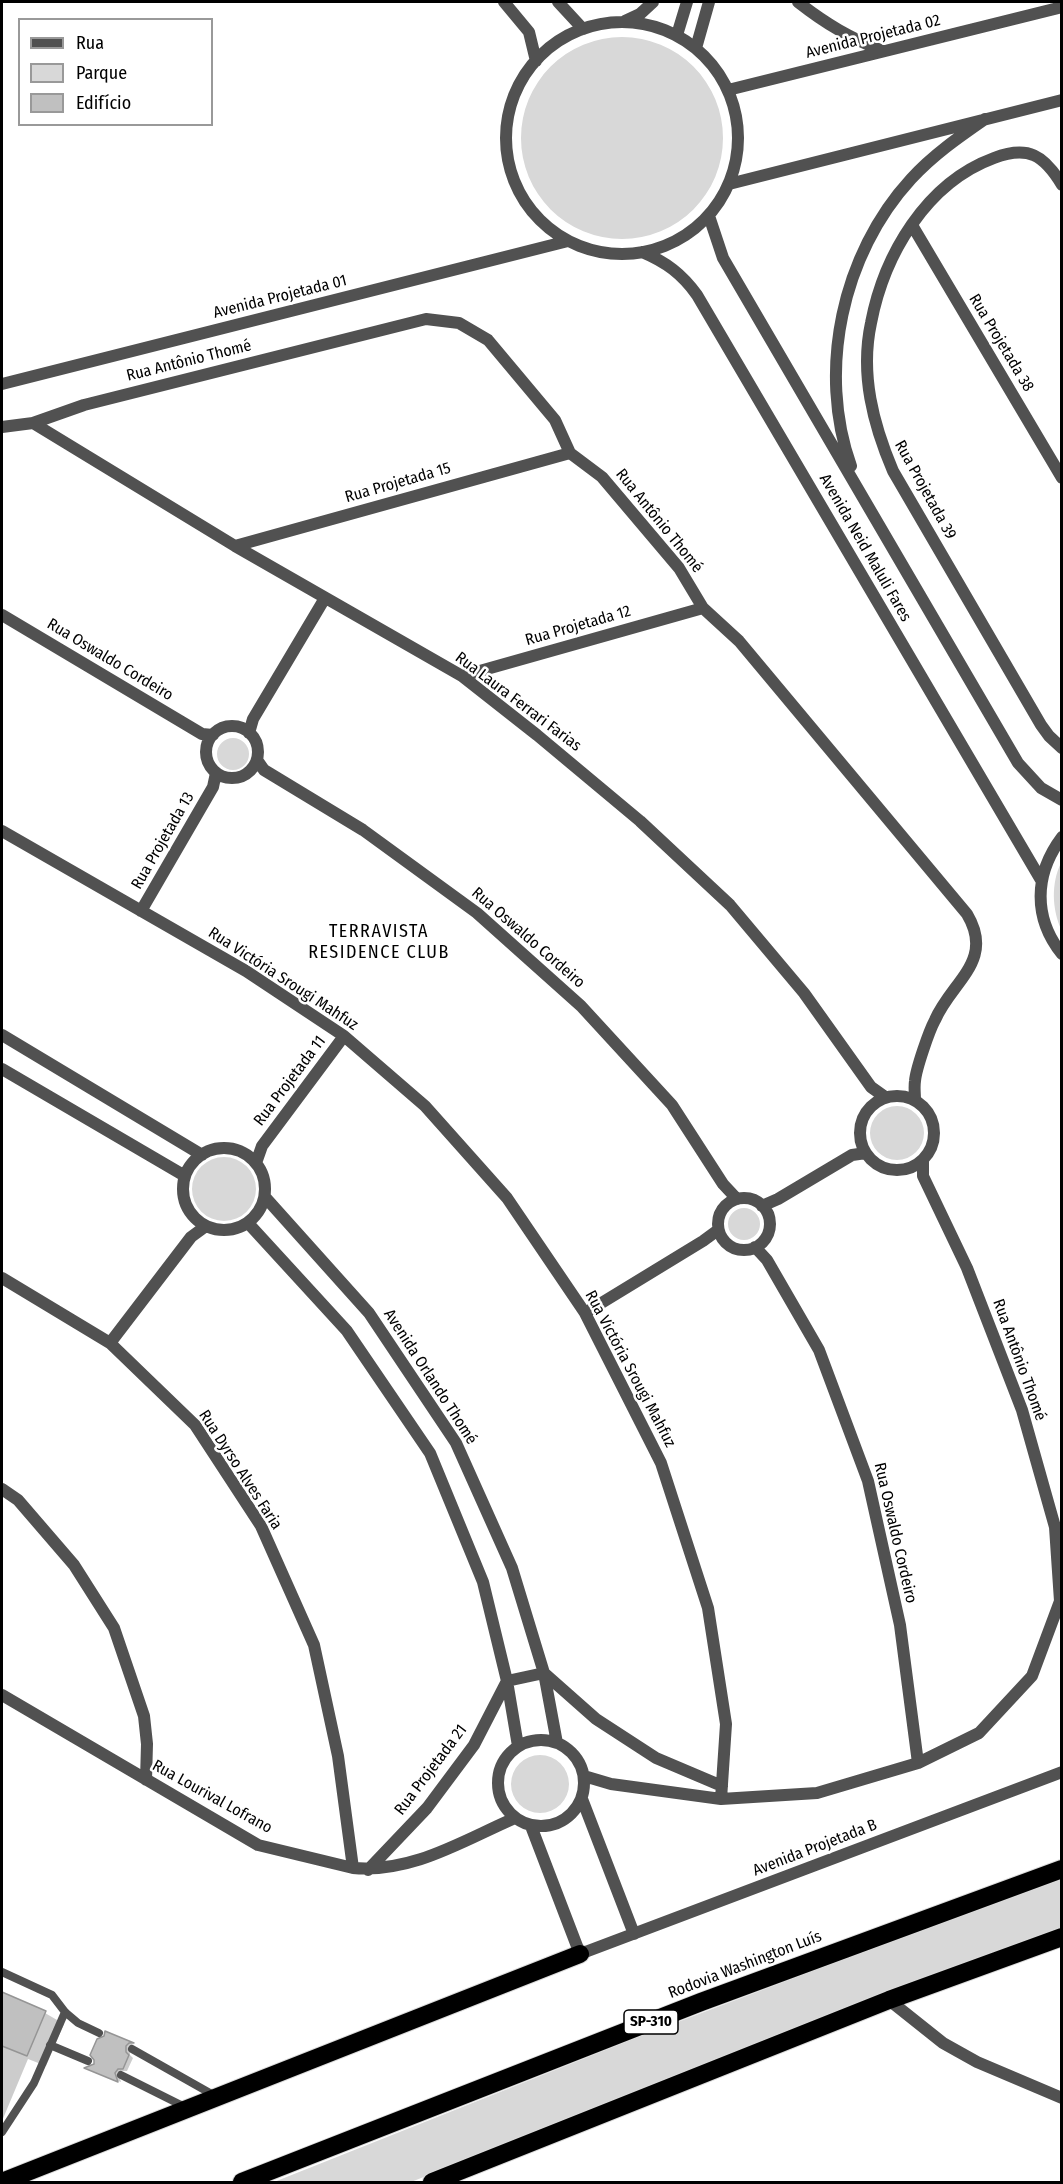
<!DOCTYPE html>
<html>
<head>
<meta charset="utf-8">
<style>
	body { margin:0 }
	#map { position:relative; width:1063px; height:2184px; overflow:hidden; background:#fff; font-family:"Fira Sans Condensed",sans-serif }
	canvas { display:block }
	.frame { position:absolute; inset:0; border:3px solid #000; pointer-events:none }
	.legend { position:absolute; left:18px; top:18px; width:195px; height:108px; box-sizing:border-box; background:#fff; border:2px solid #999; margin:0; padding:8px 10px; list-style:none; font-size:18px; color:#000 }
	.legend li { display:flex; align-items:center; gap:12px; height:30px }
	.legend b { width:30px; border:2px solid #999 }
</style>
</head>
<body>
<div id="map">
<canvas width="1063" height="2184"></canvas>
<div class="frame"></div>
<ul class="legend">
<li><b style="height:8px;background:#515151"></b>Rua</li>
<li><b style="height:16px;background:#d8d8d8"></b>Parque</li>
<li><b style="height:16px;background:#c0c0c0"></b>Edifício</li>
</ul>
</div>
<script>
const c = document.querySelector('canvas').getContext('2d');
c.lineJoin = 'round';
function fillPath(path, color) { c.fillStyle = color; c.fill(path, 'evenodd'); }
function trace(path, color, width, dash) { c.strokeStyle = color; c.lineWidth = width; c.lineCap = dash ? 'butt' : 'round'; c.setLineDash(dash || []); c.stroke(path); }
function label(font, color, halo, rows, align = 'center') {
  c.font = font + ' "Fira Sans Condensed",sans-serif'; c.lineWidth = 5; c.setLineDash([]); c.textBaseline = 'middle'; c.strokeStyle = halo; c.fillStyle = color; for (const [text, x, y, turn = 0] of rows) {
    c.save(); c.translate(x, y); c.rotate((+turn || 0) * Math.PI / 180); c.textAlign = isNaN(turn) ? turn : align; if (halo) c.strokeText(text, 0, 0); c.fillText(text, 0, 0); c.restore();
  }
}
fillPath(new Path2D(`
	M521 138a101 101 0 1 1 202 0a101 101 0 1 1-202 0Z
	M217 754a16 16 0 1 1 32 0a16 16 0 1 1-32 0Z
	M 1061,863 L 1061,929 C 1052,909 1051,883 1061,863 Z
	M870 1133a27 27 0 1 1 54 0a27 27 0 1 1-54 0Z
	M192 1189a32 32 0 1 1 64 0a32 32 0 1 1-64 0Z
	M728 1224a16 16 0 1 1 32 0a16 16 0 1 1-32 0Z
	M511 1784a29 29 0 1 1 58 0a29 29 0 1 1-58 0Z
	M 1061,1877 L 1061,1929 L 657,2085 L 411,2182 L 274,2182 L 638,2037 Z`), '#d8d8d8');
fillPath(new Path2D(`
	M 2,1994 L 45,2013 L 64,2024 L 46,2066 L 28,2059 L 2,2121 Z
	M 106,2033 L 134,2045 L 130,2049 L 130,2055 L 133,2058 L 127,2071 L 122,2071 L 119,2075 L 121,2082 L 90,2070 L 95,2065 Z`), '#0003');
const building = new Path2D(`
	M 2,1992 L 46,2011 L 27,2056 L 2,2046 Z
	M 105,2031 L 134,2043 L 129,2043 L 126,2046 L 126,2052 L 129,2055 L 123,2069 L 118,2069 L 115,2073 L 118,2082 L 84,2068 L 94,2064 L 94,2060 L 90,2055 L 97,2039 L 104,2036 Z`);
fillPath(building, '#c0c0c0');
trace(building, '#959595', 1.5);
const highway = new Path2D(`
	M 2,2182 L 580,1954
	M 242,2182 L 701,2002 L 1062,1869
	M 432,2182 L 889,2000 L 1062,1937`);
trace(highway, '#dbdbdb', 20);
trace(new Path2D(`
	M 2,1972 L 52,1995 L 65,2012 L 78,2023 L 99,2033
	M 50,2045 L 88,2061
	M 132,2049 L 217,2097
	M 121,2075 L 185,2107
	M 2,2132 L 34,2083 L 65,2012`), '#515151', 8);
trace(new Path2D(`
	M 504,2 L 529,32 L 536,61
	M 558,2 L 583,29
	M 798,2 C 826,24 850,38 883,51
	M 625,21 L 640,14 L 653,2
	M506 138a116 116 0 1 1 232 0a116 116 0 1 1-232 0Z
	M 677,35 L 687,2
	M 696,48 L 709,2
	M 728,90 L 1062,7
	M 729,184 L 1062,100
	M 1062,185 C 1044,155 1028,145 994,158 C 926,183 884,255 871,323 C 860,374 873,424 893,471 L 1041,725 L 1049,736 L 1062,748
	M 709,216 L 723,258 L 1018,763 L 1041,788 L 1062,800
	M 912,225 L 1062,478
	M 642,252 C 666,262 682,274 697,295 L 1041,880
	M 2,384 L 568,241
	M 33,423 L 235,546 L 462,676 L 537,735 L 640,821 L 730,905 L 804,993 L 871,1087 L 885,1097
	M 2,427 L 33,423 L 84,405 L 426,319 L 459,323 L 488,340 L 555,420 L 570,453 L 602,477 L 679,568 L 703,608 L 739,641 L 967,914 C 995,961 952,981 935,1020 C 929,1031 916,1069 915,1081 C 914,1087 915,1094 915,1100
	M 851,466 C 817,371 842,254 911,179 C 933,155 959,137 985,119
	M 235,546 L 570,453
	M 2,615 L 202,734 L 213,735
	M 462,676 L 703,608
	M206 752a26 26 0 1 1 52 0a26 26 0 1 1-52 0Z
	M 249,733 L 253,719 L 325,598
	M 257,760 L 264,770 L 363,830 L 477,913 L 581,1006 L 672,1105 L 723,1184 L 737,1199
	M 2,831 L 246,971 L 344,1036 L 425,1106 L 507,1198 L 585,1313 L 661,1463 L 708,1608 L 726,1724 L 721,1799
	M 1062,837 C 1034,874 1033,918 1062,954
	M 141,911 L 213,787 L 216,773
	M 2,1035 L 202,1155
	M 2,1069 L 185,1176
	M860 1133a37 37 0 1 1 74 0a37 37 0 1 1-74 0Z
	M183 1189a41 41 0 1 1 82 0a41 41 0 1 1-82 0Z
	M 256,1163 L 262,1146 L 344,1036
	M 265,1197 L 369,1313 L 456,1443 L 512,1568 L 544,1673 L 557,1743
	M718 1224a26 26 0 1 1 52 0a26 26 0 1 1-52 0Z
	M 762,1206 L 778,1199 L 852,1155 L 866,1153
	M 248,1223 L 347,1331 L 430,1453 L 483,1582 L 507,1681 L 518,1746
	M 755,1247 L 767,1260 L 819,1350 L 868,1481 L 900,1625 L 918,1763
	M 2,1278 L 110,1343 L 195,1425 L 261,1526 L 314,1645 L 338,1756 L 353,1868
	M 585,1313 L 703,1241 L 718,1230
	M 110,1343 L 191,1237 L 206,1226
	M 2,1489 L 18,1500 L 74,1565 L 114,1628 L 144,1716 L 147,1744 L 146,1780
	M 2,1695 L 258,1845 L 353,1868 C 413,1873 462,1841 515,1818
	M498 1783a43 43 0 1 1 86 0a43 43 0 1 1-86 0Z
	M 584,1776 L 611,1784 L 721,1799 L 817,1793 L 918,1763 L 979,1733 L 1032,1676 L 1060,1601 L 1055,1527 L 1022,1410 L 967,1268 L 923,1176 L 923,1160
	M 582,1799 L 634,1934
	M 531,1826 L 580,1954 L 1062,1772
	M 368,1870 L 427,1808 L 474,1745 L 507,1681 L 544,1673 L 596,1719 L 656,1758 L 722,1786
	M 889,2000 L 943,2043 L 977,2062 L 1062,2098`), '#515151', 12);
trace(highway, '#000', 18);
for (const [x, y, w] of [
	[651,2022,54]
]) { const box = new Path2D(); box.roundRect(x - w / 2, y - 12, w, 24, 4.5); c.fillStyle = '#fff'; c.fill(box); trace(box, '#000', 1.5); }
label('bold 15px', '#000', null, [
	["SP-310",651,2022]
]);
label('16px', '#000', '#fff', [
	["Avenida Projetada 02",873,37,-14],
	["Avenida Projetada 01",280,297,-14],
	["Rua Projetada 38",1001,343,59],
	["Rua Antônio Thomé",189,361,-14],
	["Rua Projetada 15",398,483,-16],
	["Rua Projetada 39",925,490,61],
	["Rua Antônio Thomé",659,521,51],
	["Avenida Neid Maluli Fares",865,548,60],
	["Rua Projetada 12",578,626,-16],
	["Rua Oswaldo Cordeiro",110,660,31],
	["Rua Laura Ferrari Farias",518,702,37],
	["Rua Projetada 13",163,841,-60],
	["Rua Oswaldo Cordeiro",528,938,41],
	["Rua Victória Srougi Mahfuz",283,979,33],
	["Rua Projetada 11",290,1081,-53],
	["Rua Antônio Thomé",1019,1360,70],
	["Rua Victória Srougi Mahfuz",630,1369,62],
	["Avenida Orlando Thomé",430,1377,57],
	["Rua Dyrso Alves Faria",240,1470,57],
	["Rua Oswaldo Cordeiro",895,1533,77],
	["Rua Projetada 21",431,1770,-53],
	["Rua Lourival Lofrano",212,1797,29],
	["Avenida Projetada B",815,1848,-21],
	["Rodovia Washington Luís",745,1965,-21]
]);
c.letterSpacing = '1.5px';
label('18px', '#000', '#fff', [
	["TERRAVISTA",379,932],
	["RESIDENCE CLUB",379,953]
]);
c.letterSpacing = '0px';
</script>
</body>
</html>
